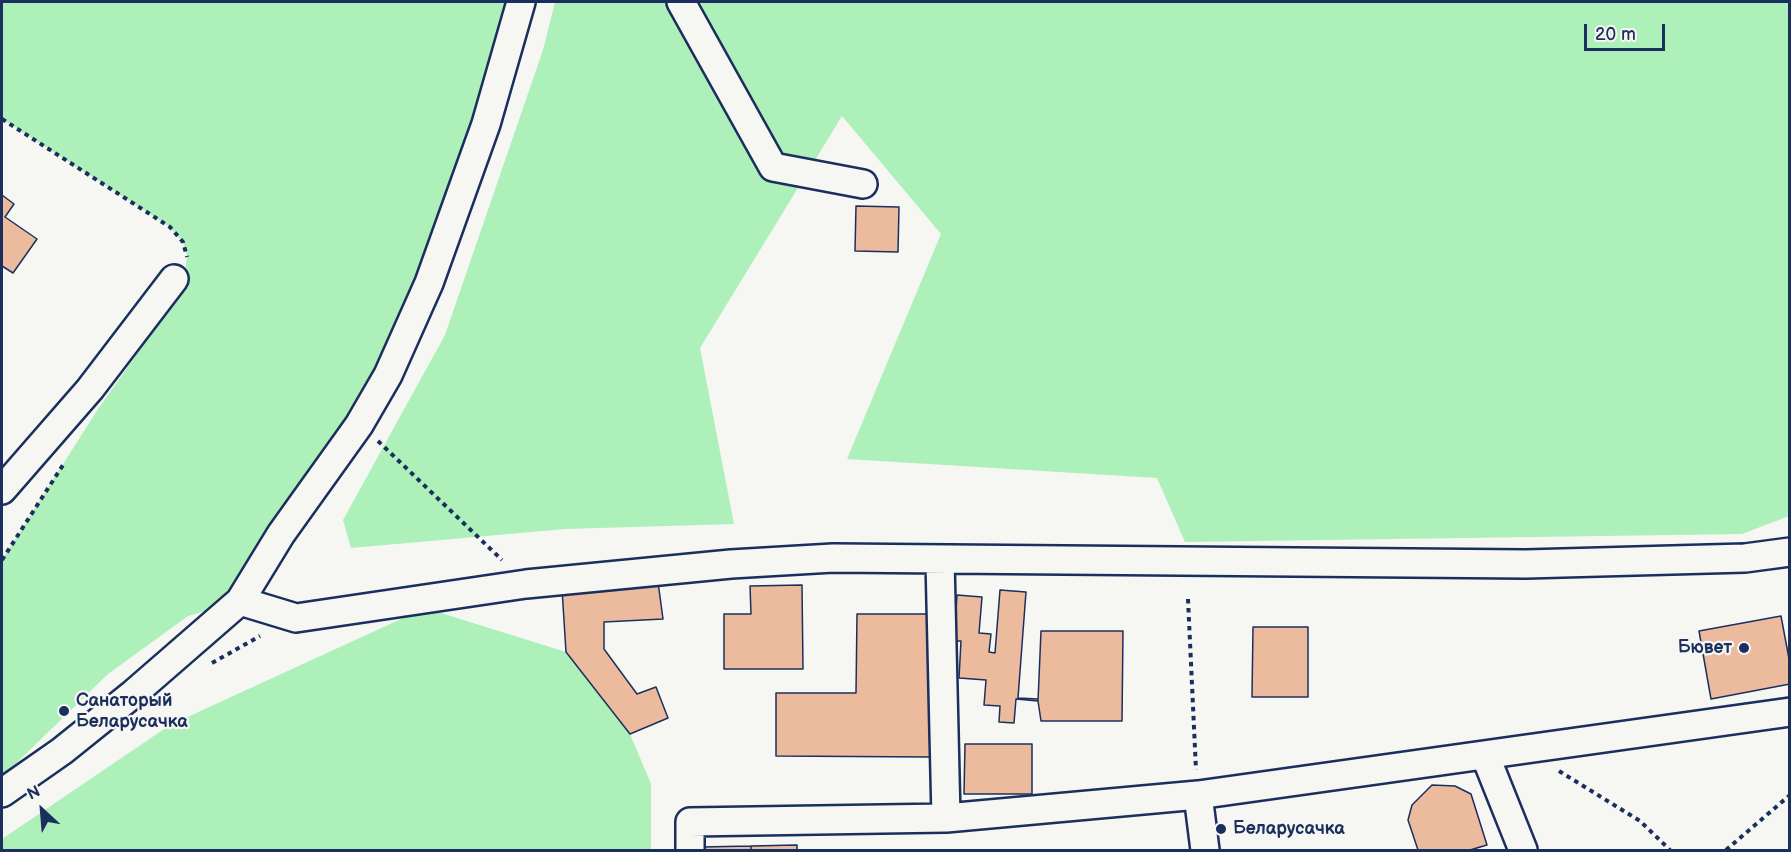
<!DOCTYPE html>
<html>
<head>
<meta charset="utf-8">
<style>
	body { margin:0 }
	#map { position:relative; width:1791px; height:852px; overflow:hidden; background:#f6f6f2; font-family:"Balsamiq Sans",sans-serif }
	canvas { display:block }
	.frame { position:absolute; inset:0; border:3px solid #1b2f5e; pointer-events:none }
	.north { position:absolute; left:12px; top:780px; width:60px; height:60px; -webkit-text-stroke:4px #f6f6f2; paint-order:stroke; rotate:334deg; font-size:16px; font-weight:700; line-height:24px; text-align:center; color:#1b2f5e }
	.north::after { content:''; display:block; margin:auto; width:21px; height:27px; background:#1b2f5e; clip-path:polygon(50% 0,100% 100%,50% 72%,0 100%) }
	.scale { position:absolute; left:1584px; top:24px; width:81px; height:27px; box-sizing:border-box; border:3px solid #1b2f5e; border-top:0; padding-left:8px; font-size:18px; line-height:21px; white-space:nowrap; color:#1b2f5e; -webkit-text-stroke:4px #f6f6f2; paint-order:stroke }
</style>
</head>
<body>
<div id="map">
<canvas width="1791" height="852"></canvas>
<div class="frame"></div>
<div class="north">N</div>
<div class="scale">20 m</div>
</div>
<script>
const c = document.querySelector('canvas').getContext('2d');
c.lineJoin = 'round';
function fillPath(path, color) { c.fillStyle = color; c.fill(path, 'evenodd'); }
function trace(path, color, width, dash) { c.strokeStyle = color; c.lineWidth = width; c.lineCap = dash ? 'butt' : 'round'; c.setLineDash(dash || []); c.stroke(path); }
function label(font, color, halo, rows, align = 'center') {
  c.font = font + ' "Balsamiq Sans",sans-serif'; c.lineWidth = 4.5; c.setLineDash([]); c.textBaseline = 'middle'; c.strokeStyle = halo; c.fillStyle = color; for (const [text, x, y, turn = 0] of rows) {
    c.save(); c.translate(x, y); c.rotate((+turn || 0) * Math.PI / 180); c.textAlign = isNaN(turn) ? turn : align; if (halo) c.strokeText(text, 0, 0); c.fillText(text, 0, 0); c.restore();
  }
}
fillPath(new Path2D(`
	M 2,2 L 521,2 L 429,283 L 240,601 L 188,616 L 108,674 L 2,777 L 2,560 L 98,409 L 166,313 L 185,275 L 187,256 L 183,242 L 170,227 L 2,119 Z
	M 555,2 L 1789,2 L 1789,516 L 1742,534 L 1185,542 L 1157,478 L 847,459 L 941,234 L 842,116 L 700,348 L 734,524 L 565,529 L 351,548 L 343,520 L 445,335 L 543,50 Z
	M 425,608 L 566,652 L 630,734 L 651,784 L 651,850 L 2,850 L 2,839 L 170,725 Z`), '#aef0b9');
const building = new Path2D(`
	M 2,195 L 14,204 L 5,217 L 37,239 L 13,273 L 2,266 Z
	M 856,206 L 899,207 L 898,252 L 855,251 Z
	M 658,582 L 663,619 L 604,622 L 604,649 L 637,694 L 656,687 L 668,718 L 630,734 L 566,652 L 562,589 Z
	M 802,585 L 803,669 L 724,669 L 724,614 L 751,614 L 750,586 Z
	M 1000,590 L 1026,592 L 1018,698 L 1038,699 L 1038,701 L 1016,699 L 1014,723 L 999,722 L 1000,706 L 984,705 L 986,680 L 959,678 L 961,641 L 954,641 L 957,595 L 982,597 L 979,633 L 991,634 L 989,652 L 995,653 Z
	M 857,614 L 931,614 L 930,757 L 776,756 L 776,693 L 856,693 Z
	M 1781,616 L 1790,664 L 1790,684 L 1711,699 L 1699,631 Z
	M 1253,627 L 1308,627 L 1308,697 L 1252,697 Z
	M 1041,631 L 1123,631 L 1122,721 L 1041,721 L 1038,701 Z
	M 965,744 L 1032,744 L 1032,794 L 964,794 Z
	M 1432,785 L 1455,786 L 1471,794 L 1487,845 L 1470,850 L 1418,850 L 1408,820 L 1412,805 Z
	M 797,845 L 797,850 L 751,850 L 751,846 Z
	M 751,846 L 751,850 L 701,850 L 701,847 Z`);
fillPath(building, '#ecbb9d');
trace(building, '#1b2f5e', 1.5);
const minor = new Path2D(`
	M 681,2 L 773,167 L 863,184
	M 2,490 L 90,389 L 174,279
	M 940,560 L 946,818
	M 240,601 L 296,618 L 526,584 L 731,564 L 833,558 L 1526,564 L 1745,558 L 1790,552
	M 1485,755 L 1523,850
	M 2,793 L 62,751 L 133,694 L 240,601 L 281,534 L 359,425 L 388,375 L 429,283 L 486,124 L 521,2
	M 1198,795 L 1205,850
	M 690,850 L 690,822 L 946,818 L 1198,795 L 1790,712`);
trace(minor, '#1b2f5e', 32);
trace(new Path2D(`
	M 2,119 L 170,227 L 183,242 L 187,257
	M 378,441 L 502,560
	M 2,560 L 63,465
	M 1188,599 L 1196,770
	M 212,663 L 260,636
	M 1559,771 L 1640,821 L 1670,850
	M 1726,850 L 1790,795`), '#1b2f5e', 4, [4.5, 4.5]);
trace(minor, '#f6f6f2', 27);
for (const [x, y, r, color] of [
	[1744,648,6,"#1b2f5e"],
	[64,711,6,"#1b2f5e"],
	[1221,829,6,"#1b2f5e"]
]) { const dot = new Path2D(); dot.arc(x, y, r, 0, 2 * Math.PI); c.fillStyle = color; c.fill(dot); trace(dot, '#f6f6f2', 2); }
label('bold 18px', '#1b2f5e', '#f6f6f2', [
	["Бювет",1732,648,"right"],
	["Санаторый",76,701],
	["Беларусачка",76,722],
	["Беларусачка",1233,829]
], 'left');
</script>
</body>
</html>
